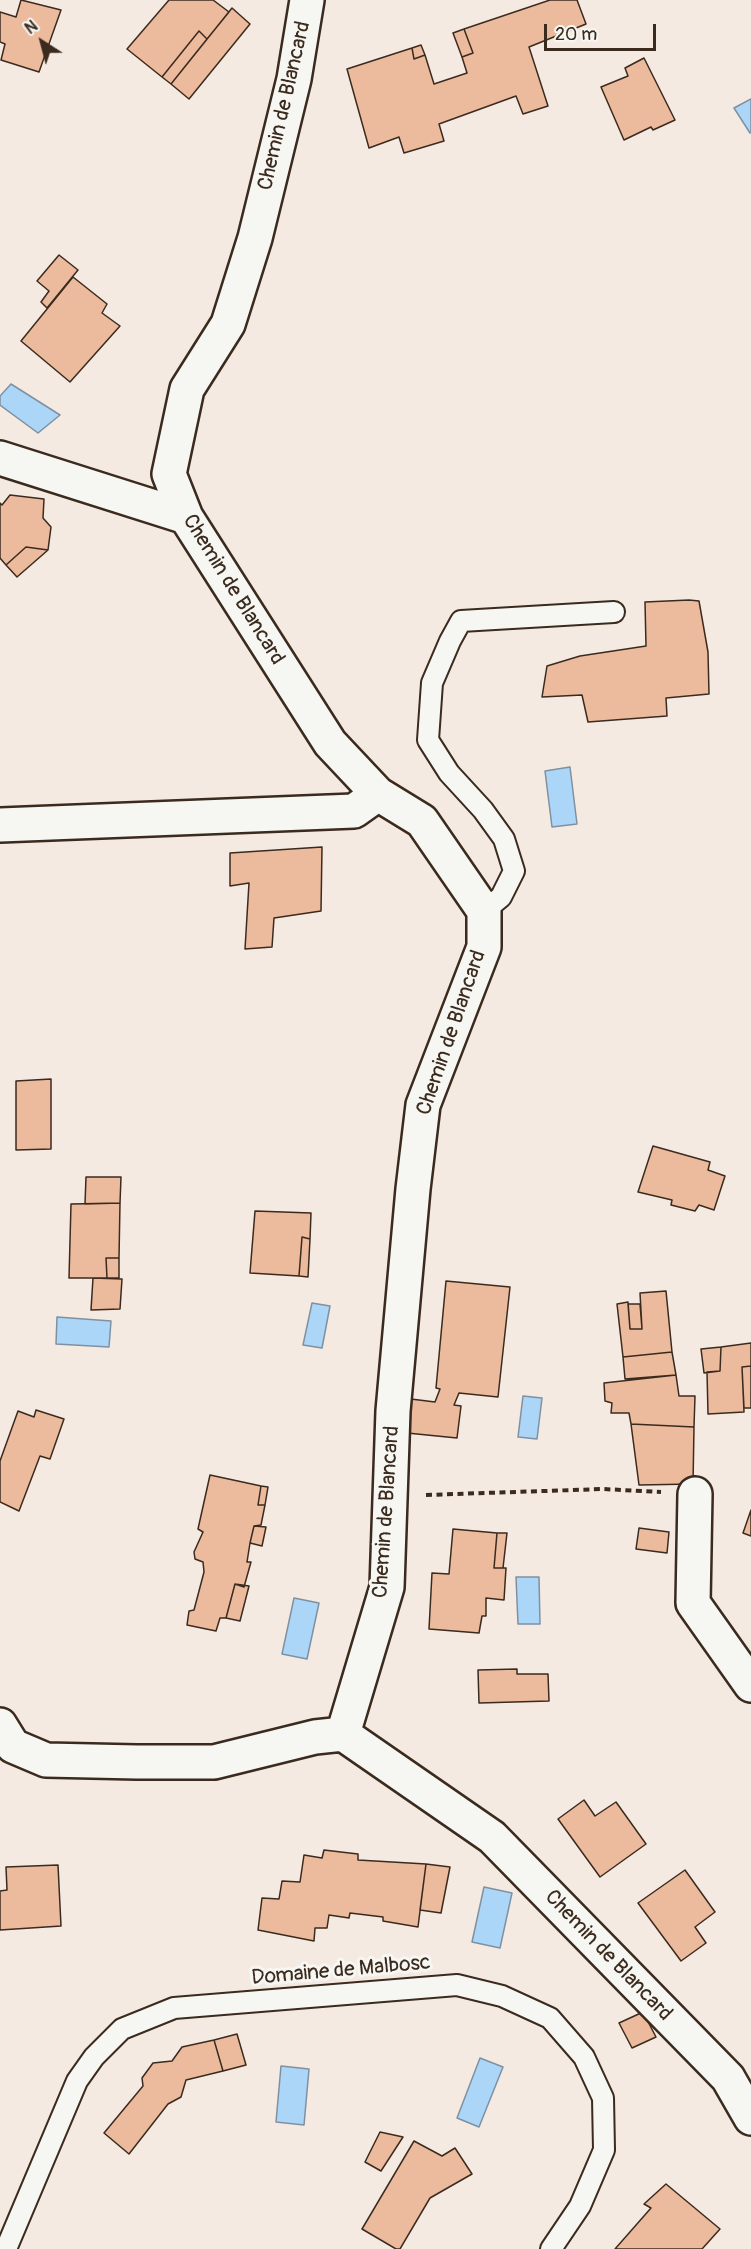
<!DOCTYPE html>
<html>
<head>
<meta charset="utf-8">
<style>
	body { margin:0 }
	#map { position:relative; width:751px; height:2249px; overflow:hidden; background:#f4eae1; font-family:Pangolin,sans-serif }
	canvas { display:block }
	.north { position:absolute; left:12px; top:12px; width:60px; height:60px; -webkit-text-stroke:4px #f6f6f2; paint-order:stroke; rotate:324deg; font-size:16px; font-weight:700; line-height:24px; text-align:center; color:#3b2a1e }
	.north::after { content:''; display:block; margin:auto; width:21px; height:27px; background:#3b2a1e; clip-path:polygon(50% 0,100% 100%,50% 72%,0 100%) }
	.scale { position:absolute; left:544px; top:24px; width:112px; height:27px; box-sizing:border-box; border:3px solid #3b2a1e; border-top:0; padding-left:8px; font-size:18px; line-height:21px; white-space:nowrap; color:#3b2a1e; -webkit-text-stroke:4px #f6f6f2; paint-order:stroke }
</style>
</head>
<body>
<div id="map">
<canvas width="751" height="2249"></canvas>
<div class="north">N</div>
<div class="scale">20 m</div>
</div>
<script>
const c = document.querySelector('canvas').getContext('2d');
c.lineJoin = 'round';
function fillPath(path, color) { c.fillStyle = color; c.fill(path, 'evenodd'); }
function trace(path, color, width, dash) { c.strokeStyle = color; c.lineWidth = width; c.lineCap = dash ? 'butt' : 'round'; c.setLineDash(dash || []); c.stroke(path); }
function label(font, color, halo, rows, align = 'center') {
  c.font = font + ' Pangolin,sans-serif'; c.lineWidth = 6; c.setLineDash([]); c.textBaseline = 'middle'; c.strokeStyle = halo; c.fillStyle = color; for (const [text, x, y, turn = 0] of rows) {
    c.save(); c.translate(x, y); c.rotate((+turn || 0) * Math.PI / 180); c.textAlign = isNaN(turn) ? turn : align; if (halo) c.strokeText(text, 0, 0); c.fillText(text, 0, 0); c.restore();
  }
}
const water = new Path2D(`
	M 751,99 L 751,132 L 750,133 L 734,108 Z
	M 11,384 L 60,415 L 38,433 L 0,405 L 0,396 Z
	M 570,767 L 577,824 L 552,827 L 545,771 Z
	M 312,1303 L 330,1306 L 322,1348 L 303,1345 Z
	M 57,1317 L 111,1321 L 109,1347 L 56,1344 Z
	M 523,1396 L 542,1398 L 537,1439 L 518,1437 Z
	M 516,1577 L 539,1577 L 540,1624 L 518,1624 Z
	M 294,1598 L 319,1603 L 307,1659 L 282,1654 Z
	M 484,1887 L 512,1893 L 500,1948 L 472,1942 Z
	M 480,2058 L 503,2067 L 479,2127 L 457,2118 Z
	M 281,2066 L 309,2069 L 304,2125 L 276,2122 Z`);
fillPath(water, '#acd6f8');
trace(water, '#7f91a1', 1.5);
const building = new Path2D(`
	M 21,0 L 61,10 L 39,72 L 1,60 L 5,44 L 0,42 L 0,12 L 16,17 Z
	M 169,0 L 213,0 L 229,12 L 207,39 L 199,31 L 162,77 L 127,49 Z
	M 550,0 L 577,0 L 586,24 L 529,47 L 548,106 L 523,114 L 516,96 L 439,124 L 444,141 L 404,153 L 399,137 L 369,148 L 347,69 L 412,48 L 414,59 L 425,55 L 434,84 L 467,73 L 462,57 L 473,53 L 464,29 Z
	M 232,8 L 250,24 L 189,99 L 171,84 Z
	M 464,29 L 473,53 L 462,57 L 453,33 Z
	M 199,31 L 207,39 L 171,84 L 162,77 Z
	M 421,45 L 425,55 L 414,59 L 412,48 Z
	M 644,58 L 675,120 L 653,130 L 651,127 L 624,140 L 601,87 L 628,76 L 625,68 Z
	M 59,255 L 78,270 L 47,308 L 41,302 L 49,291 L 37,281 Z
	M 73,277 L 107,304 L 102,313 L 120,326 L 70,382 L 21,341 Z
	M 10,495 L 44,499 L 43,518 L 51,527 L 48,550 L 26,547 L 6,565 L 0,558 L 0,503 L 2,505 Z
	M 26,547 L 48,550 L 17,577 L 6,565 Z
	M 689,600 L 699,601 L 708,652 L 709,694 L 666,698 L 667,716 L 588,722 L 582,695 L 542,697 L 547,666 L 580,656 L 646,646 L 645,602 Z
	M 322,847 L 321,911 L 274,918 L 272,947 L 245,949 L 249,883 L 230,886 L 230,853 Z
	M 51,1079 L 51,1149 L 16,1150 L 16,1081 Z
	M 653,1146 L 710,1162 L 708,1170 L 725,1176 L 714,1210 L 699,1205 L 695,1211 L 671,1205 L 672,1200 L 638,1192 Z
	M 86,1177 L 121,1177 L 120,1203 L 85,1204 Z
	M 120,1203 L 119,1258 L 106,1258 L 107,1278 L 69,1278 L 71,1204 Z
	M 255,1211 L 311,1213 L 310,1239 L 302,1237 L 299,1276 L 250,1273 Z
	M 302,1237 L 310,1239 L 308,1277 L 299,1276 Z
	M 106,1258 L 119,1258 L 119,1278 L 107,1278 Z
	M 93,1278 L 122,1279 L 120,1309 L 91,1310 Z
	M 446,1281 L 510,1287 L 498,1397 L 459,1393 L 454,1405 L 461,1406 L 457,1438 L 407,1433 L 411,1399 L 435,1402 L 440,1389 L 436,1388 Z
	M 666,1291 L 672,1352 L 623,1357 L 617,1304 L 628,1302 L 630,1329 L 642,1329 L 640,1293 Z
	M 628,1304 L 640,1304 L 642,1329 L 630,1329 Z
	M 751,1343 L 751,1366 L 742,1367 L 744,1412 L 708,1414 L 707,1372 L 720,1371 L 721,1347 Z
	M 721,1347 L 720,1371 L 704,1373 L 701,1349 Z
	M 672,1352 L 676,1375 L 625,1379 L 623,1357 Z
	M 751,1366 L 751,1408 L 744,1408 L 742,1367 Z
	M 676,1375 L 679,1396 L 695,1396 L 694,1427 L 631,1424 L 629,1413 L 611,1413 L 612,1403 L 605,1401 L 604,1383 Z
	M 36,1410 L 64,1419 L 50,1459 L 40,1456 L 19,1511 L 0,1502 L 0,1461 L 18,1411 L 34,1417 Z
	M 631,1424 L 694,1427 L 693,1484 L 639,1485 Z
	M 210,1475 L 261,1486 L 258,1505 L 265,1505 L 261,1525 L 254,1526 L 250,1543 L 247,1562 L 251,1562 L 244,1587 L 235,1584 L 226,1618 L 220,1618 L 216,1631 L 187,1625 L 189,1611 L 194,1610 L 204,1572 L 203,1562 L 195,1559 L 194,1552 L 203,1532 L 198,1529 Z
	M 261,1486 L 268,1487 L 265,1505 L 258,1505 Z
	M 751,1510 L 751,1536 L 743,1533 Z
	M 254,1526 L 266,1527 L 262,1546 L 250,1543 Z
	M 639,1528 L 669,1532 L 667,1553 L 636,1549 Z
	M 453,1529 L 497,1533 L 494,1568 L 506,1568 L 504,1600 L 486,1598 L 486,1616 L 482,1616 L 479,1633 L 429,1629 L 432,1573 L 449,1574 Z
	M 497,1533 L 507,1533 L 503,1568 L 494,1568 Z
	M 235,1584 L 249,1586 L 240,1621 L 226,1618 Z
	M 517,1669 L 517,1674 L 548,1674 L 549,1701 L 479,1703 L 478,1670 Z
	M 584,1800 L 595,1816 L 616,1802 L 646,1844 L 600,1877 L 558,1819 Z
	M 324,1850 L 358,1854 L 358,1860 L 426,1864 L 418,1927 L 383,1921 L 383,1917 L 350,1913 L 349,1918 L 329,1915 L 327,1928 L 315,1928 L 314,1941 L 258,1930 L 262,1898 L 279,1899 L 282,1881 L 300,1882 L 304,1855 L 322,1858 Z
	M 426,1864 L 450,1867 L 441,1913 L 420,1910 Z
	M 58,1865 L 61,1926 L 0,1930 L 0,1891 L 7,1890 L 6,1867 Z
	M 685,1870 L 715,1912 L 695,1927 L 706,1943 L 681,1961 L 638,1903 Z
	M 643,2012 L 656,2037 L 632,2048 L 619,2023 Z
	M 237,2034 L 246,2065 L 223,2071 L 214,2040 Z
	M 214,2040 L 223,2071 L 186,2080 L 181,2097 L 168,2104 L 129,2154 L 104,2133 L 143,2086 L 142,2078 L 153,2063 L 172,2061 L 182,2047 Z
	M 380,2132 L 403,2137 L 381,2171 L 365,2162 Z
	M 414,2141 L 442,2156 L 455,2148 L 472,2174 L 430,2198 L 400,2249 L 396,2249 L 362,2229 Z
	M 666,2184 L 720,2229 L 702,2249 L 615,2249 L 651,2208 L 644,2204 Z`);
fillPath(building, '#ecba9d');
trace(building, '#3b2a1e', 1.5);
const lane = new Path2D(`
	M 484,911 L 501,897 L 514,871 L 504,839 L 483,810 L 449,773 L 428,740 L 432,683 L 450,641 L 461,621 L 614,612
	M 6,2249 L 77,2081 L 94,2057 L 122,2029 L 174,2008 L 457,1985 L 502,1996 L 550,2018 L 584,2057 L 603,2098 L 604,2150 L 580,2206 L 551,2249`);
const street = new Path2D(`
	M 307,0 L 294,79 L 255,238 L 228,324 L 187,389 L 169,474 L 186,517 L 330,743 L 378,794 L 422,821 L 484,911 L 484,947 L 423,1105 L 413,1189 L 393,1411 L 387,1587 L 343,1734 L 492,1837 L 728,2078 L 751,2118
	M 0,458 L 186,517
	M 0,825 L 354,811 L 378,794
	M 695,1494 L 693,1603 L 751,1685
	M 0,1725 L 13,1746 L 46,1760 L 137,1762 L 214,1762 L 315,1737 L 343,1734`);
trace(lane, '#3b2a1e', 24);
trace(street, '#3b2a1e', 38);
trace(new Path2D(`
	M 426,1495 L 603,1489 L 661,1492`), '#3b2a1e', 4, [6, 4.5]);
trace(lane, '#f6f6f2', 20);
trace(street, '#f6f6f2', 33);
label('21px', '#3b2a1e', '#f6f6f2', [
	["Chemin de Blancard",285,106,-77],
	["Chemin de Blancard",233,590,58],
	["Chemin de Blancard",452,1033,-71],
	["Chemin de Blancard",387,1512,-86],
	["Chemin de Blancard",608,1956,46],
	["Domaine de Malbosc",341,1971,-5]
]);
</script>
</body>
</html>
